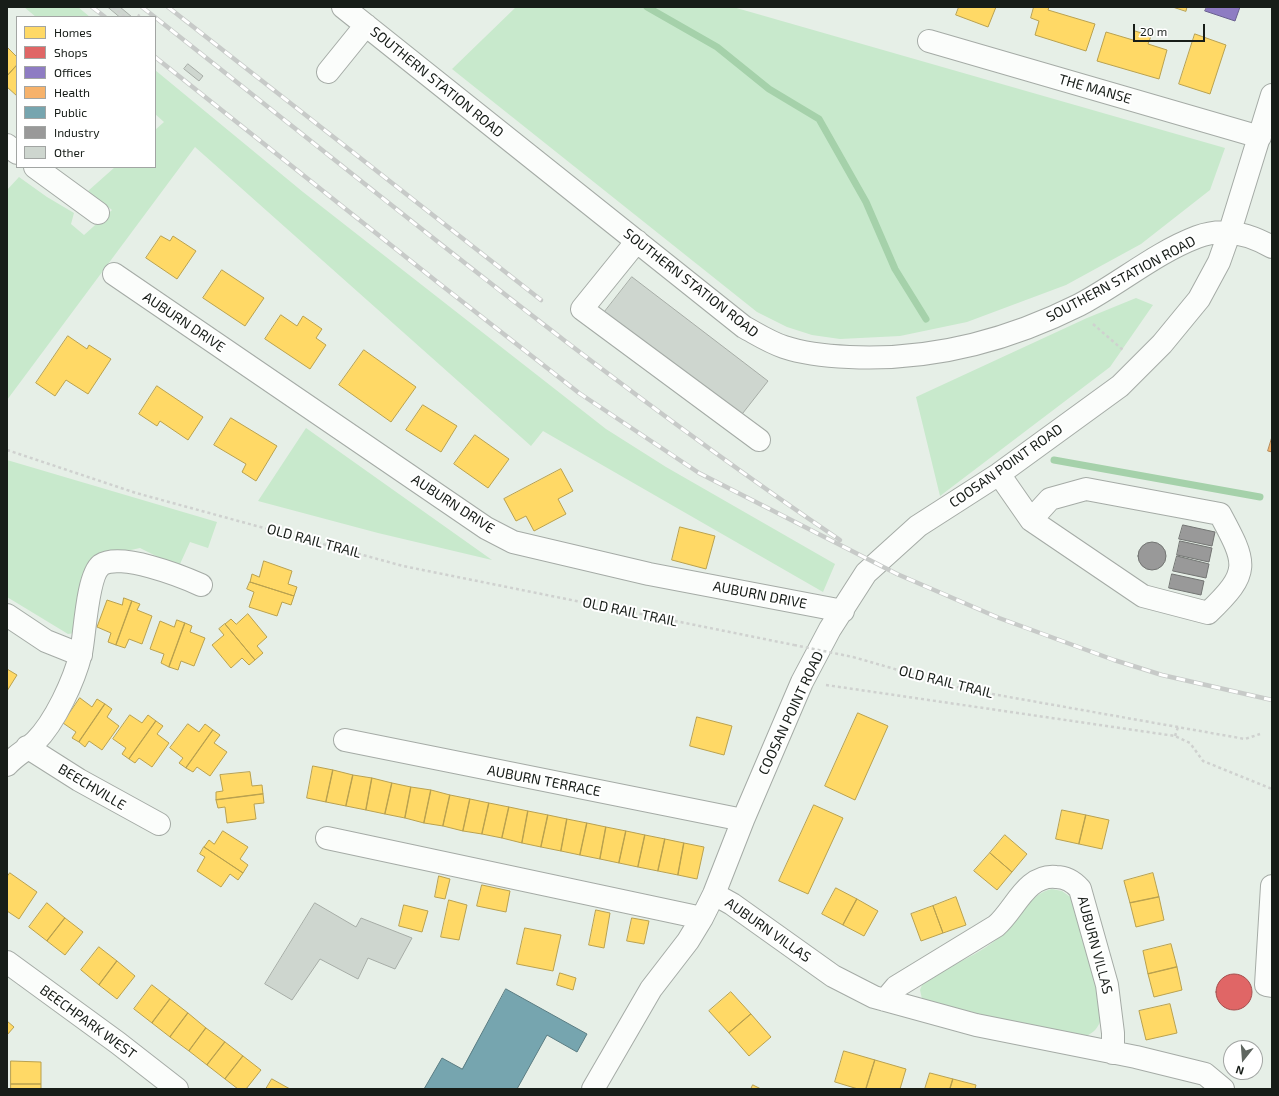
<!DOCTYPE html>
<html>
<head>
<meta charset="utf-8">
<style>
	body { margin:0 }
	#map { position:relative; width:1279px; height:1096px; overflow:hidden; background:#e6efe7; font-family:"Exo 2",sans-serif }
	canvas { display:block }
	.frame { position:absolute; inset:0; border:8px solid #171d18; pointer-events:none }
	.legend { position:absolute; left:16px; top:16px; width:140px; height:152px; box-sizing:border-box; background:#fff; border:1px solid #a2a5a3; margin:0; padding:5px 7px; list-style:none; font-size:12px; color:#171d18 }
	.legend li { display:flex; align-items:center; gap:8px; height:20px }
	.legend b { width:20px; border:1px solid #a2a5a3 }
	.north { position:absolute; left:1223px; top:1040px; width:40px; height:40px; box-sizing:border-box; background:#fff; border:1px solid #a2a5a3; border-radius:50%; rotate:197deg; font-size:11px; font-weight:700; line-height:16px; text-align:center; color:#171d18 }
	.north::after { content:''; display:block; margin:auto; width:14px; height:18px; background:#5f6660; clip-path:polygon(50% 0,100% 100%,50% 72%,0 100%) }
	.scale { position:absolute; left:1133px; top:24px; width:72px; height:18px; box-sizing:border-box; border:2px solid #171d18; border-top:0; padding-left:5px; font-size:12px; line-height:14px; white-space:nowrap; color:#171d18; -webkit-text-stroke:3px #fff; paint-order:stroke }
</style>
</head>
<body>
<div id="map">
<canvas width="1279" height="1096"></canvas>
<div class="frame"></div>
<ul class="legend">
<li><b style="height:11px;background:#ffd966"></b>Homes</li>
<li><b style="height:11px;background:#e06666"></b>Shops</li>
<li><b style="height:11px;background:#8e7cc3"></b>Offices</li>
<li><b style="height:11px;background:#f6b26b"></b>Health</li>
<li><b style="height:11px;background:#76a5af"></b>Public</li>
<li><b style="height:11px;background:#999"></b>Industry</li>
<li><b style="height:11px;background:#ced6cf"></b>Other</li>
</ul>
<div class="north">N</div>
<div class="scale">20 m</div>
</div>
<script>
const c = document.querySelector('canvas').getContext('2d');
c.lineJoin = 'round';
function fillPath(path, color) { c.fillStyle = color; c.fill(path, 'evenodd'); }
function trace(path, color, width, dash) { c.strokeStyle = color; c.lineWidth = width; c.lineCap = dash ? 'butt' : 'round'; c.setLineDash(dash || []); c.stroke(path); }
function label(font, color, halo, rows, align = 'center') {
  c.font = font + ' "Exo 2",sans-serif'; c.lineWidth = 4; c.setLineDash([]); c.textBaseline = 'middle'; c.strokeStyle = halo; c.fillStyle = color; for (const [text, x, y, turn = 0] of rows) {
    c.save(); c.translate(x, y); c.rotate((+turn || 0) * Math.PI / 180); c.textAlign = isNaN(turn) ? turn : align; if (halo) c.strokeText(text, 0, 0); c.fillText(text, 0, 0); c.restore();
  }
}
fillPath(new Path2D(`
	M 24,7 L 78,7 L 90,17 L 36,17 Z
	M 516,7 L 733,7 L 1225,148 L 1210,190 L 1141,244 L 1066,285 L 967,322 L 900,336 L 840,339 L 812,335 L 787,327 L 757,312 L 452,69 Z
	M 155,70 L 303,192 L 606,429 L 666,467 L 835,564 L 823,592 L 543,431 L 531,446 L 195,147 L 7,400 L 7,190 L 19,177 L 47,197 L 74,213 L 71,224 L 84,235 L 112,210 L 88,191 L 115,167 L 155,167 L 155,130 L 164,122 L 155,114 Z
	M 1136,298 L 1153,305 L 1110,367 L 940,496 L 916,397 L 1087,318 Z
	M 306,428 L 492,560 L 378,533 L 258,501 Z
	M 7,460 L 217,522 L 208,548 L 190,542 L 180,564 L 170,563 L 140,548 L 117,553 L 75,633 L 68,634 L 7,597 Z
	M 1052,889 L 1062,891 L 1076,901 L 1102,1002 C 1103,1018 1100,1032 1083,1037 L 987,1017 L 922,999 L 920,990 L 924,980 C 950,966 981,954 1003,934 C 1018,920 1030,893 1052,889 Z`), '#c8e9cc');
const homes = new Path2D(`
	M 959,7 L 996,7 L 988,27 L 956,15 Z
	M 1034,7 L 1049,7 L 1048,10 L 1095,24 L 1086,51 L 1035,35 L 1039,21 L 1031,18 Z
	M 1173,7 L 1187,7 L 1186,11 Z
	M 1135,31 L 1151,36 L 1148,44 L 1167,50 L 1159,79 L 1097,61 L 1106,32 L 1133,40 Z
	M 1195,34 L 1226,45 L 1210,94 L 1179,84 Z
	M 7,47 L 17,57 L 17,65 L 7,76 Z
	M 17,65 L 17,96 L 7,87 L 7,76 Z
	M 161,236 L 170,241 L 173,236 L 196,251 L 177,279 L 146,258 Z
	M 222,270 L 264,298 L 245,326 L 203,298 Z
	M 281,315 L 297,326 L 303,316 L 322,329 L 316,338 L 326,345 L 310,369 L 265,339 Z
	M 68,336 L 87,349 L 89,345 L 111,359 L 88,394 L 66,380 L 55,396 L 36,383 Z
	M 364,350 L 416,387 L 391,422 L 339,385 Z
	M 157,386 L 203,417 L 188,440 L 160,421 L 157,426 L 139,414 Z
	M 423,405 L 457,426 L 441,452 L 406,430 Z
	M 231,418 L 277,446 L 256,481 L 242,472 L 246,464 L 214,445 Z
	M 475,435 L 509,459 L 488,488 L 454,464 Z
	M 561,469 L 573,491 L 558,499 L 566,514 L 534,531 L 526,516 L 516,521 L 504,499 Z
	M 680,527 L 715,536 L 706,569 L 672,560 Z
	M 264,561 L 292,571 L 288,584 L 297,587 L 294,596 L 250,582 L 252,574 L 259,577 Z
	M 250,582 L 294,596 L 291,605 L 282,602 L 277,616 L 249,607 L 254,592 L 247,589 Z
	M 124,598 L 132,601 L 116,645 L 108,642 L 111,633 L 97,627 L 107,600 L 122,605 Z
	M 132,601 L 140,604 L 137,610 L 152,616 L 142,644 L 129,639 L 125,648 L 116,645 Z
	M 248,614 L 267,637 L 257,646 L 263,653 L 255,660 L 225,624 L 231,619 L 236,624 Z
	M 177,620 L 185,623 L 169,667 L 161,663 L 164,654 L 150,649 L 160,621 L 174,627 Z
	M 185,623 L 192,626 L 190,632 L 205,638 L 194,666 L 181,661 L 178,670 L 169,667 Z
	M 225,624 L 255,660 L 249,665 L 242,658 L 231,668 L 212,645 L 224,635 L 219,629 Z
	M 7,669 L 17,675 L 7,691 Z
	M 80,698 L 92,707 L 97,699 L 105,704 L 79,742 L 72,738 L 76,732 L 63,723 Z
	M 105,704 L 112,709 L 107,717 L 119,726 L 102,750 L 89,741 L 85,747 L 79,742 Z
	M 858,713 L 888,726 L 855,800 L 825,786 Z
	M 130,715 L 142,723 L 148,715 L 156,721 L 129,759 L 122,754 L 126,748 L 113,739 Z
	M 697,717 L 732,726 L 724,755 L 690,746 Z
	M 156,721 L 163,726 L 157,734 L 169,743 L 152,767 L 139,758 L 135,763 L 129,759 Z
	M 188,724 L 199,732 L 205,724 L 213,730 L 186,768 L 179,763 L 183,758 L 170,748 Z
	M 213,730 L 220,735 L 214,743 L 227,752 L 210,776 L 197,767 L 193,772 L 186,768 Z
	M 313,766 L 333,770 L 326,802 L 307,798 Z
	M 333,770 L 353,775 L 346,806 L 326,802 Z
	M 250,772 L 252,786 L 262,785 L 263,794 L 216,800 L 216,792 L 223,791 L 220,775 Z
	M 353,775 L 372,778 L 366,810 L 346,806 Z
	M 372,778 L 392,783 L 385,814 L 366,810 Z
	M 392,783 L 411,787 L 405,818 L 385,814 Z
	M 411,787 L 431,790 L 424,823 L 405,818 Z
	M 431,790 L 450,795 L 443,826 L 424,823 Z
	M 263,794 L 264,803 L 254,804 L 256,819 L 227,823 L 225,807 L 218,808 L 216,800 Z
	M 450,795 L 470,799 L 463,831 L 443,826 Z
	M 470,799 L 489,803 L 482,834 L 463,831 Z
	M 489,803 L 509,807 L 502,838 L 482,834 Z
	M 814,805 L 843,818 L 808,894 L 779,881 Z
	M 509,807 L 528,811 L 522,843 L 502,838 Z
	M 1062,810 L 1086,815 L 1079,844 L 1056,839 Z
	M 528,811 L 548,815 L 541,847 L 522,843 Z
	M 548,815 L 567,819 L 561,851 L 541,847 Z
	M 1086,815 L 1109,820 L 1102,849 L 1079,844 Z
	M 567,819 L 587,823 L 580,855 L 561,851 Z
	M 587,823 L 606,827 L 600,859 L 580,855 Z
	M 606,827 L 626,831 L 619,863 L 600,859 Z
	M 223,831 L 248,847 L 240,859 L 248,865 L 243,873 L 204,847 L 209,840 L 214,844 Z
	M 626,831 L 645,835 L 638,867 L 619,863 Z
	M 645,835 L 665,839 L 658,871 L 638,867 Z
	M 1005,835 L 1027,854 L 1012,872 L 990,853 Z
	M 665,839 L 684,843 L 678,875 L 658,871 Z
	M 684,843 L 704,847 L 697,879 L 678,875 Z
	M 204,847 L 243,873 L 238,880 L 230,874 L 221,887 L 197,871 L 205,857 L 200,854 Z
	M 990,853 L 1012,872 L 997,890 L 974,871 Z
	M 10,873 L 37,892 L 19,919 L 7,911 L 7,877 Z
	M 1153,873 L 1159,897 L 1130,903 L 1124,881 Z
	M 439,876 L 450,879 L 445,899 L 435,897 Z
	M 482,885 L 510,891 L 506,912 L 477,906 Z
	M 836,888 L 857,899 L 843,925 L 822,914 Z
	M 956,897 L 966,925 L 943,933 L 933,906 Z
	M 1159,897 L 1164,920 L 1136,927 L 1130,903 Z
	M 857,899 L 878,911 L 864,936 L 843,925 Z
	M 449,900 L 467,905 L 459,940 L 441,937 Z
	M 47,903 L 65,918 L 47,941 L 29,927 Z
	M 404,905 L 428,911 L 422,932 L 399,926 Z
	M 933,906 L 943,933 L 921,941 L 911,914 Z
	M 596,910 L 610,913 L 604,948 L 589,945 Z
	M 65,918 L 83,932 L 65,955 L 47,941 Z
	M 632,918 L 649,921 L 644,944 L 627,941 Z
	M 525,928 L 561,935 L 553,971 L 517,964 Z
	M 1171,944 L 1177,967 L 1148,974 L 1143,951 Z
	M 99,947 L 117,961 L 99,985 L 81,970 Z
	M 117,961 L 135,976 L 117,999 L 99,985 Z
	M 1177,967 L 1182,990 L 1154,997 L 1148,974 Z
	M 560,973 L 576,978 L 573,990 L 557,985 Z
	M 152,985 L 170,999 L 152,1023 L 134,1009 Z
	M 731,992 L 751,1014 L 729,1033 L 709,1011 Z
	M 170,999 L 188,1013 L 170,1037 L 152,1023 Z
	M 1170,1004 L 1177,1033 L 1146,1040 L 1139,1011 Z
	M 188,1013 L 206,1028 L 189,1051 L 170,1037 Z
	M 751,1014 L 771,1037 L 749,1056 L 729,1033 Z
	M 7,1021 L 14,1027 L 7,1035 Z
	M 206,1028 L 225,1042 L 207,1065 L 189,1051 Z
	M 225,1042 L 243,1056 L 225,1079 L 207,1065 Z
	M 844,1051 L 875,1060 L 866,1089 L 858,1089 L 835,1082 Z
	M 243,1056 L 261,1070 L 246,1089 L 238,1089 L 225,1079 Z
	M 875,1060 L 906,1069 L 900,1089 L 866,1089 Z
	M 11,1061 L 41,1062 L 41,1084 L 11,1084 Z
	M 930,1073 L 953,1079 L 950,1089 L 925,1089 Z
	M 272,1079 L 290,1089 L 266,1089 Z
	M 953,1079 L 976,1085 L 975,1089 L 950,1089 Z
	M 11,1084 L 41,1084 L 41,1089 L 11,1089 Z
	M 753,1085 L 761,1089 L 751,1089 Z`);
fillPath(homes, '#ffd966');
trace(homes, '#b9a14f', 1);
const shops = new Path2D(`
	M1216 992a18 18 0 1 1 36 0a18 18 0 1 1-36 0Z`);
fillPath(shops, '#e06666');
trace(shops, '#a4504f', 1);
const offices = new Path2D(`
	M 1207,7 L 1240,7 L 1235,21 L 1205,11 Z`);
fillPath(offices, '#8e7cc3');
trace(offices, '#6a6090', 1);
const health = new Path2D(`
	M 1272,437 L 1272,452 L 1268,451 Z`);
fillPath(health, '#f6b26b');
trace(health, '#b38552', 1);
const public = new Path2D(`
	M 506,989 L 587,1034 L 577,1052 L 547,1035 L 517,1089 L 424,1089 L 442,1058 L 462,1069 Z`);
fillPath(public, '#76a5af');
trace(public, '#5a7c82', 1);
const industry = new Path2D(`
	M 1183,525 L 1215,532 L 1212,546 L 1179,539 Z
	M 1180,541 L 1212,548 L 1209,562 L 1177,555 Z
	M1138 556a14 14 0 1 1 28 0a14 14 0 1 1-28 0Z
	M 1177,556 L 1209,564 L 1206,578 L 1173,571 Z
	M 1172,574 L 1204,581 L 1201,595 L 1169,588 Z`);
fillPath(industry, '#999');
trace(industry, '#727472', 1);
trace(new Path2D(`
	M 647,7 L 717,47 L 769,89 L 819,119 L 866,202 L 895,269 L 926,319
	M 1054,460 L 1260,497`), '#a5d1aa', 7);
const building = new Path2D(`
	M 108,7 L 120,7 L 132,17 L 120,17 Z
	M 188,64 L 203,76 L 199,81 L 184,69 Z
	M 632,277 L 768,381 L 739,418 L 603,314 Z
	M 315,903 L 356,927 L 361,918 L 412,938 L 395,969 L 368,958 L 358,979 L 320,959 L 292,1000 L 265,984 Z`);
fillPath(building, '#ced6cf');
trace(building, '#a6aca6', 1);
const minor = new Path2D(`
	M 343,7 L 744,327 C 757,334 769,342 784,347 C 805,354 827,356 849,357 C 931,361 1007,341 1079,305 C 1119,284 1155,253 1197,237 C 1223,227 1249,234 1272,247
	M 929,41 L 1260,137
	M 328,72 L 366,25
	M 7,145 L 17,153
	M 35,167 L 98,213
	M 637,241 L 582,309 L 759,440
	M 114,274 L 486,528 L 513,542 L 649,574 L 843,611
	M 999,474 L 1031,520 L 1143,596 L 1208,613 C 1251,572 1247,564 1220,514 L 1086,489 L 1050,499 L 1031,520
	M 7,615 L 46,641 L 81,655
	M 345,740 L 743,820
	M 27,747 L 79,780 L 159,824
	M 7,765 C 16,755 25,751 35,742 C 55,722 74,681 81,653 C 85,634 87,576 101,565 C 120,552 181,576 201,585
	M 327,838 L 702,918
	M 1272,886 L 1266,985 L 1272,986
	M 714,894 L 732,904 L 833,976 L 874,997 L 976,1025 L 1136,1057 L 1205,1074 L 1223,1089
	M 7,962 L 118,1043 L 177,1089
	M 885,1000 L 896,987 L 996,926 C 1015,910 1026,874 1056,877 C 1066,877 1073,881 1080,889 L 1107,985 L 1113,1033 L 1113,1053
	M 593,1089 L 651,989 L 688,941 L 702,918 L 714,894 L 743,820 L 802,682 L 830,629 L 866,573 L 918,526 L 999,474 L 1120,386 L 1162,344 L 1199,299 L 1219,262 L 1230,231 L 1272,95`);
trace(minor, '#a5aba6', 24);
trace(new Path2D(`
	M 113,7 L 125,17
	M 138,17 L 140,13
	M 1093,324 L 1123,350
	M 7,450 L 136,493 L 403,566 L 794,645
	M 853,657 L 964,689 L 1245,739 L 1260,734
	M 826,685 L 1175,736 L 1190,743 L 1203,761 L 1272,789
	M 1175,736 L 1178,727`), '#cfd1cf', 2.5, [3, 3]);
trace(minor, '#fbfdfb', 22);
const rail = new Path2D(`
	M 92,7 L 105,17
	M 142,7 C 372,188 597,376 840,540
	M 168,7 L 541,300
	M 155,57 L 436,281 L 579,393 L 699,473 L 897,574 L 999,618 L 1114,660 L 1162,675 L 1272,700`);
trace(rail, '#c7cac8', 4.5);
trace(rail, '#fff', 3, [9]);
trace(new Path2D(`
	M 794,645 L 853,657`), '#cfd1cf', 2.5, [3, 3]);
label('14px', '#171d18', '#fff', [
	["SOUTHERN STATION ROAD",437,82,39],
	["THE MANSE",1095,89,16],
	["SOUTHERN STATION ROAD",1121,279,-28],
	["SOUTHERN STATION ROAD",691,283,38],
	["AUBURN DRIVE",184,322,34],
	["COOSAN POINT ROAD",1006,466,-35],
	["AUBURN DRIVE",453,504,33],
	["OLD RAIL TRAIL",314,541,15],
	["AUBURN DRIVE",760,595,11],
	["OLD RAIL TRAIL",630,612,12],
	["OLD RAIL TRAIL",946,682,14],
	["COOSAN POINT ROAD",791,713,-65],
	["AUBURN TERRACE",544,781,11],
	["BEECHVILLE",92,787,31],
	["AUBURN VILLAS",768,930,35],
	["AUBURN VILLAS",1095,945,75],
	["BEECHPARK WEST",88,1022,36]
]);
</script>
</body>
</html>
